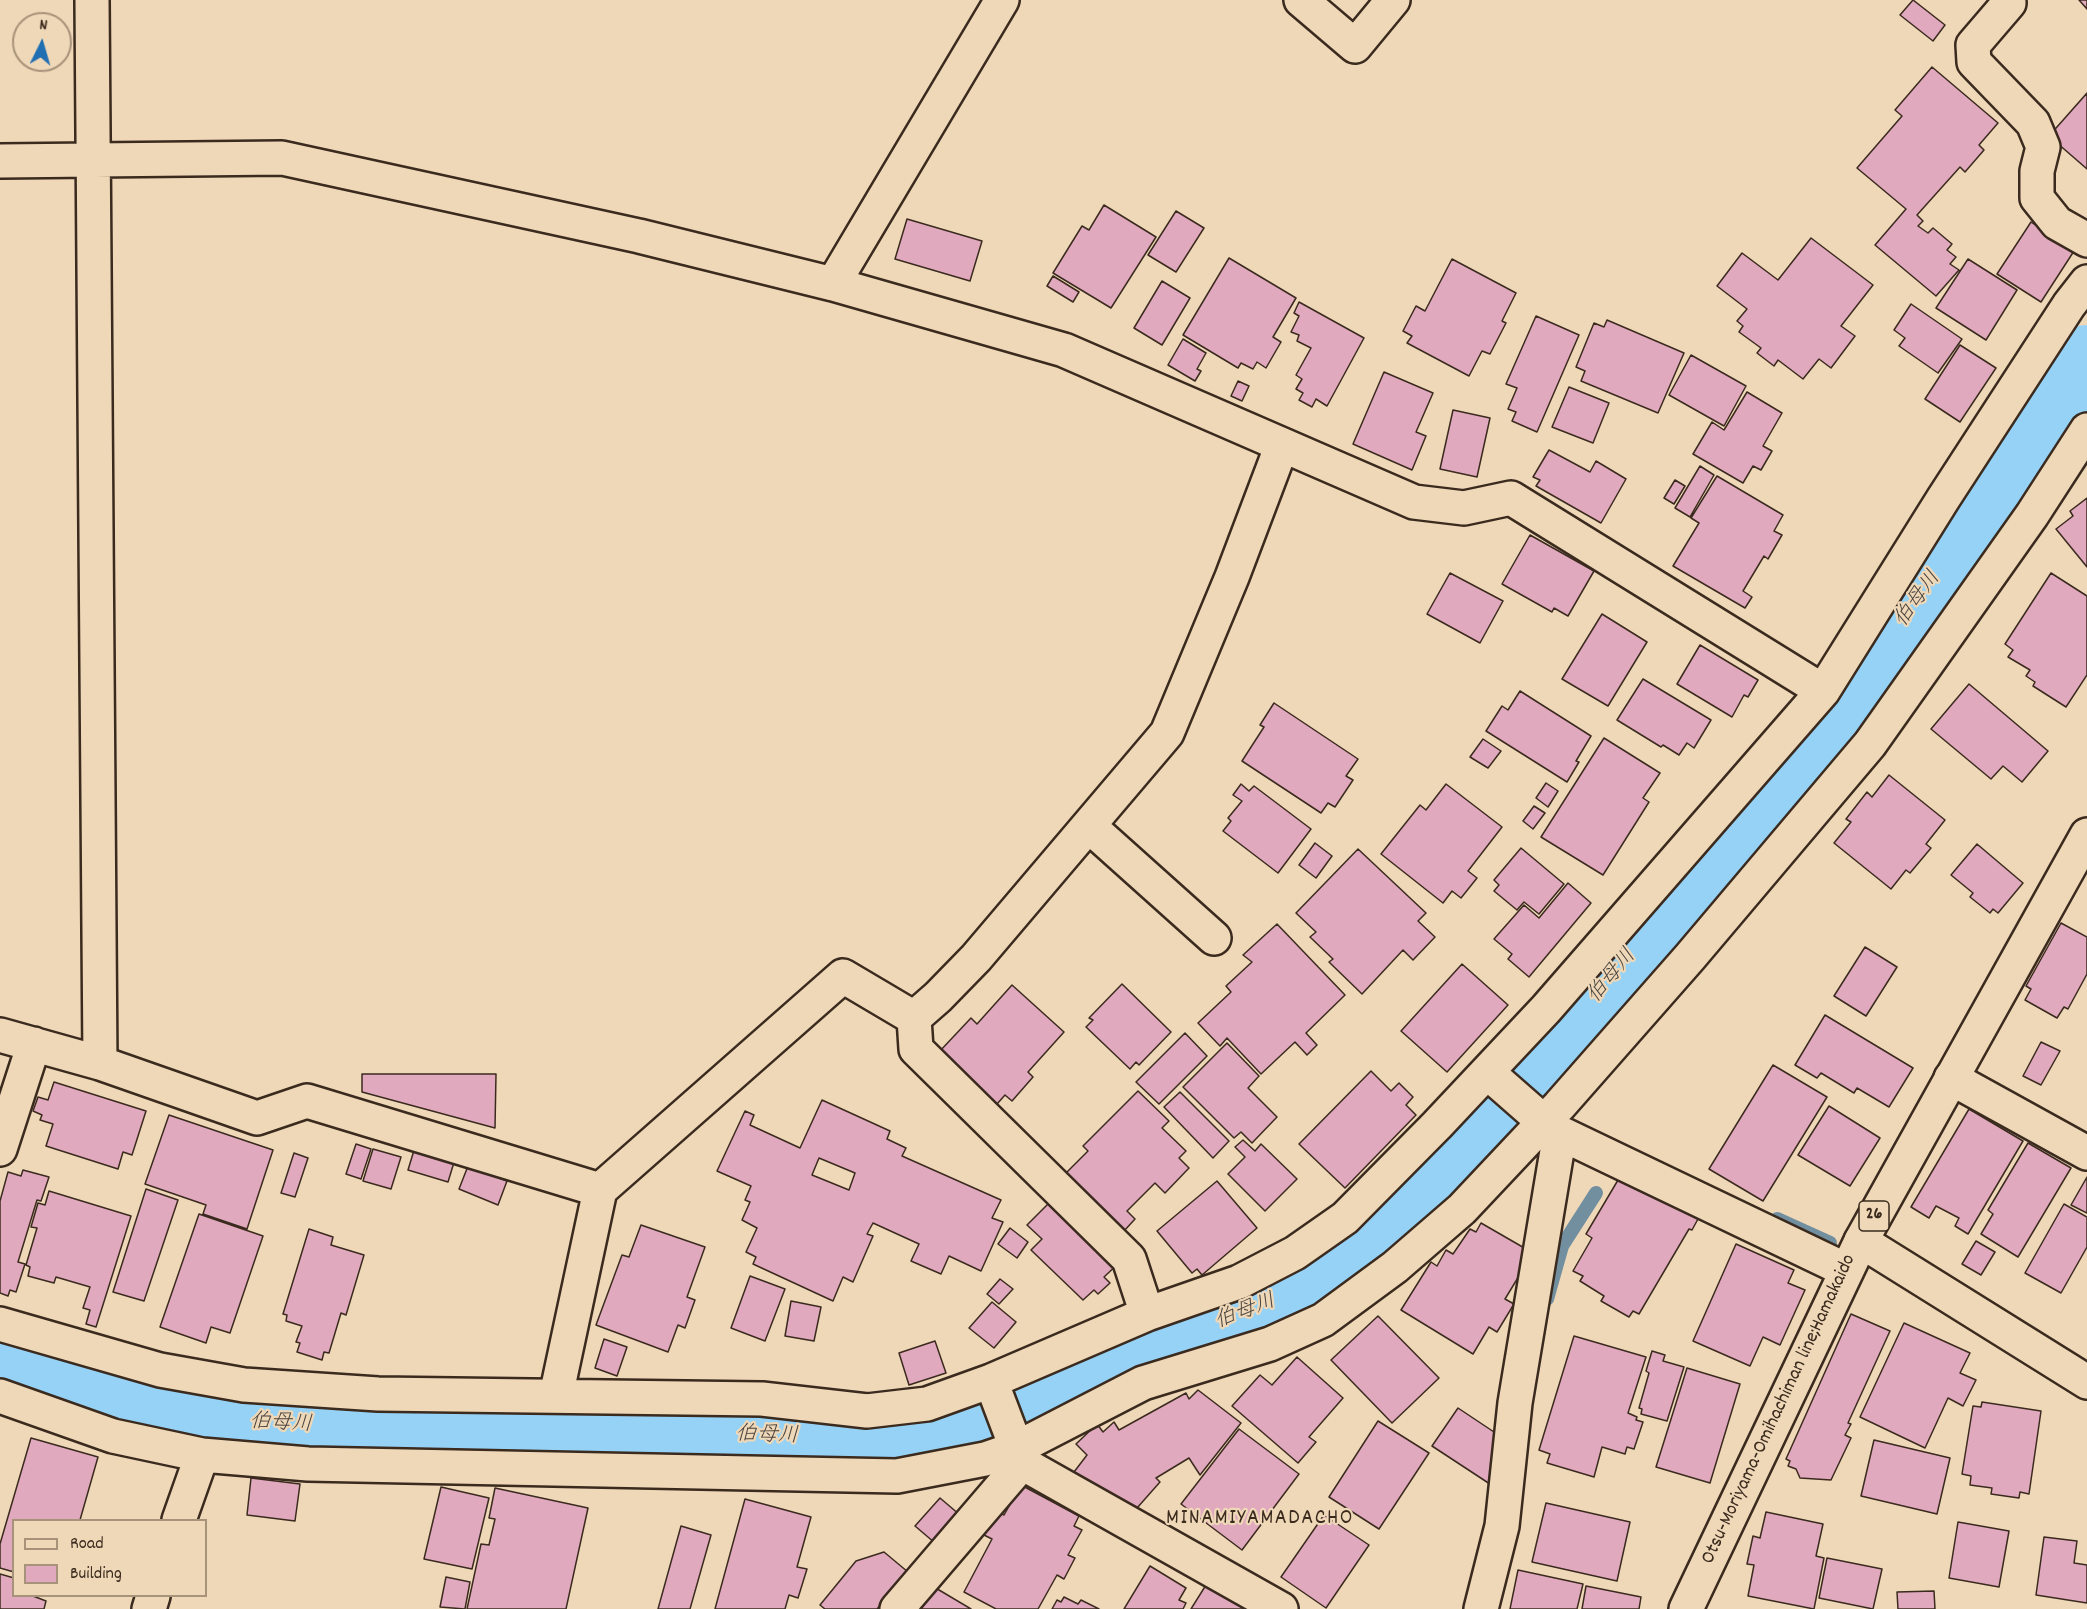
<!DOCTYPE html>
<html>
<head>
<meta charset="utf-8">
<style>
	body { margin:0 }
	#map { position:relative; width:2087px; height:1609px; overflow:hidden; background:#efd8b8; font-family:Dekko,sans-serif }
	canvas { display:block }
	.legend { position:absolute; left:12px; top:1519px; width:195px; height:78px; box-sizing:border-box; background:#efd8b8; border:2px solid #a7927a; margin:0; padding:8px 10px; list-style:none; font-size:18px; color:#3b2a1e }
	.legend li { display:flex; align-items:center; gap:12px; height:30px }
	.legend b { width:30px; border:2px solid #a7927a }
	.north { position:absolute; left:12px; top:12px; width:60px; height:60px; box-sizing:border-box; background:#efd8b8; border:2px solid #a7927a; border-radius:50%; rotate:5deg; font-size:16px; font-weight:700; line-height:24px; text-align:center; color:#3b2a1e }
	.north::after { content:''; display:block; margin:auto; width:21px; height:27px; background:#1f6fb2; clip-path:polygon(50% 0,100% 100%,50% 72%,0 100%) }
</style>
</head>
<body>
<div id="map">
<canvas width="2087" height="1609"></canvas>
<ul class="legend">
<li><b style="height:8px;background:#efd8b8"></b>Road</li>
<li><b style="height:16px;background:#e0a9be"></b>Building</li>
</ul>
<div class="north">N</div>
</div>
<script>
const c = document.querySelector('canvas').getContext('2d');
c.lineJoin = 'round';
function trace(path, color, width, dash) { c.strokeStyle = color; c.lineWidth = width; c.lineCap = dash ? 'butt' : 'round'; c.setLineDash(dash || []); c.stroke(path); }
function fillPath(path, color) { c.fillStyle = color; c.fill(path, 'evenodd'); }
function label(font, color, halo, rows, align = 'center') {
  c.font = font + ' Dekko,"Klee One",sans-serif'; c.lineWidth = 4.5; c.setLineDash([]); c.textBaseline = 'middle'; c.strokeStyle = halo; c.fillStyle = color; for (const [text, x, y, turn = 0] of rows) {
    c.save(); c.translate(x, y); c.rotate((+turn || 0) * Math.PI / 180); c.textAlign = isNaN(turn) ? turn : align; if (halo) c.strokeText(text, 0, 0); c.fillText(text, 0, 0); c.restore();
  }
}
trace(new Path2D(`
	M 1777,1219 L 1830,1243
	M 1547,1299 L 1562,1246 L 1596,1193`), '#728fa0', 14);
trace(new Path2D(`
	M 0,1365 L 132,1401 L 243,1423 L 356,1429 L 612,1431 L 909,1444 L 1302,1292 L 1361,1250 L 1441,1177 L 1536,1068 L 1852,694 L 2039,437 L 2087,366`), '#96d2f6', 82);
const building = new Path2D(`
	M 1913,0 L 1945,25 L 1933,41 L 1900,15 Z
	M 2079,0 L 2087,0 L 2087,9 Z
	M 1932,67 L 1998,123 L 1979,145 L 1984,150 L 1965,172 L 1960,167 L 1917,215 L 1923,221 L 1918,226 L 1928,233 L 1933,228 L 1952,244 L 1947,250 L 1956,257 L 1950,264 L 1959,270 L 1936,296 L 1875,245 L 1906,209 L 1857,168 L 1902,116 L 1895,110 Z
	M 2087,93 L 2087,169 L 2049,136 Z
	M 1104,205 L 1156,237 L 1111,308 L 1053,273 L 1082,226 L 1089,230 Z
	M 1176,211 L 1204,228 L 1176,272 L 1148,255 Z
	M 907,219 L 982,241 L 970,281 L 895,259 Z
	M 2031,222 L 2074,251 L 2041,302 L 1997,274 Z
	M 1811,238 L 1873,285 L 1841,326 L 1855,336 L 1831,368 L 1819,359 L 1803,379 L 1778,360 L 1774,366 L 1757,353 L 1761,348 L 1739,332 L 1743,326 L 1737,321 L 1747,309 L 1717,286 L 1742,253 L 1778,280 Z
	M 1229,258 L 1296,298 L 1273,337 L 1281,342 L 1266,368 L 1257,362 L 1253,369 L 1241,363 L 1238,368 L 1183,335 Z
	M 1452,259 L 1516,293 L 1502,321 L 1506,323 L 1490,354 L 1482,351 L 1469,376 L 1407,343 L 1412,336 L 1403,331 L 1416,306 L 1425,311 Z
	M 1968,259 L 2017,290 L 1986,340 L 1936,308 Z
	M 1053,276 L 1079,292 L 1073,302 L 1047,286 Z
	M 1162,281 L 1190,298 L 1162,345 L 1134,328 Z
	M 1299,302 L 1364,338 L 1327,406 L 1316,399 L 1312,407 L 1299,400 L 1303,393 L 1296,389 L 1302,379 L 1296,375 L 1311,348 L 1297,341 L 1299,335 L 1291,332 L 1299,316 L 1294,313 Z
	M 1911,304 L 1962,339 L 1938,373 L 1899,346 L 1905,338 L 1894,330 Z
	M 1536,316 L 1579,335 L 1537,432 L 1512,421 L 1516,412 L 1508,409 L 1517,388 L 1506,384 Z
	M 1607,320 L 1684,353 L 1658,413 L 1581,381 L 1585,371 L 1576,367 L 1594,323 L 1604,327 Z
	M 1183,339 L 1206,353 L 1197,369 L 1201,371 L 1195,381 L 1168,365 Z
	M 1960,345 L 1996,368 L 1960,422 L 1925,399 Z
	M 1691,355 L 1746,386 L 1724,426 L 1669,395 Z
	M 1384,372 L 1433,393 L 1416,432 L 1426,436 L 1412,470 L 1353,444 Z
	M 1238,381 L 1249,386 L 1242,401 L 1231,396 Z
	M 1569,387 L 1609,403 L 1593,443 L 1552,427 Z
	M 1747,392 L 1782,413 L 1763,446 L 1772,451 L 1761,470 L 1753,466 L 1743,483 L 1693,454 L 1712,422 L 1724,430 Z
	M 1453,410 L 1490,418 L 1477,477 L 1440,469 Z
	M 1549,450 L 1590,472 L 1596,461 L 1626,479 L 1601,523 L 1536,486 L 1540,480 L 1533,477 Z
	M 1700,466 L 1714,475 L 1690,517 L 1675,508 Z
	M 1717,476 L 1783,515 L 1774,531 L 1782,535 L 1768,559 L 1764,556 L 1743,591 L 1752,597 L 1745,608 L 1673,566 L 1699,523 L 1691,518 Z
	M 1675,480 L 1685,486 L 1674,504 L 1664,498 Z
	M 2087,498 L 2087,567 L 2056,529 L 2073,516 L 2070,511 Z
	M 1530,535 L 1594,571 L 1568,616 L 1554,608 L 1552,612 L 1502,584 Z
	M 1450,573 L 1503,601 L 1480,643 L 1427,614 Z
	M 2051,573 L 2087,596 L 2087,675 L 2066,707 L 2033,686 L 2035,682 L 2026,676 L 2030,670 L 2008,657 L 2013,650 L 2005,644 Z
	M 1602,614 L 1647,642 L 1608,706 L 1562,679 Z
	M 1700,645 L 1758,680 L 1748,697 L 1744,695 L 1732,717 L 1677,684 Z
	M 1643,679 L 1711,720 L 1694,748 L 1687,743 L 1679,755 L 1663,745 L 1661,747 L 1617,720 Z
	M 1969,684 L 2048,751 L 2022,782 L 2003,766 L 1991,779 L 1931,729 Z
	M 1520,691 L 1591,736 L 1576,761 L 1579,762 L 1567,782 L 1486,731 L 1502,706 L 1508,710 Z
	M 1274,703 L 1358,759 L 1346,776 L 1353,780 L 1335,807 L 1328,803 L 1321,813 L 1242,761 L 1264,727 L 1260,725 Z
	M 1604,738 L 1660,773 L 1643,798 L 1649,802 L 1603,875 L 1541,837 Z
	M 1483,739 L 1501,751 L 1488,768 L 1470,757 Z
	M 1889,775 L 1945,820 L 1926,844 L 1931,848 L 1910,873 L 1906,870 L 1891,889 L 1834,843 L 1851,822 L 1846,819 L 1867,792 L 1872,797 Z
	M 1546,783 L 1558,791 L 1548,807 L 1536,798 Z
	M 1241,784 L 1249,791 L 1254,786 L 1311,829 L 1278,873 L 1223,831 L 1231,821 L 1228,818 L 1242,801 L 1233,795 Z
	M 1446,784 L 1502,827 L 1468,871 L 1477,878 L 1461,898 L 1452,891 L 1443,903 L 1381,854 L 1420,805 L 1426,810 Z
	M 1534,806 L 1545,813 L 1533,829 L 1523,821 Z
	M 1315,843 L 1332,856 L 1316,878 L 1299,865 Z
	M 1977,844 L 2023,883 L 1998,913 L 1993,909 L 1990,913 L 1970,897 L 1973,893 L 1951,875 Z
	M 1521,848 L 1564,884 L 1539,914 L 1524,902 L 1517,910 L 1494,891 L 1499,885 L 1494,880 Z
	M 1358,849 L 1426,913 L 1418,921 L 1435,937 L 1413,960 L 1403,950 L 1362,994 L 1329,962 L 1333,959 L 1310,937 L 1316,932 L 1296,913 Z
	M 1568,883 L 1591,903 L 1529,977 L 1508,959 L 1512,954 L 1494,939 L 1524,905 L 1539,918 Z
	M 2061,923 L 2087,937 L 2087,974 L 2068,1009 L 2064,1007 L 2057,1018 L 2025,1000 L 2031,989 L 2026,986 Z
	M 1277,924 L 1345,995 L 1306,1033 L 1317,1045 L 1307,1055 L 1295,1042 L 1261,1074 L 1227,1038 L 1220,1046 L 1198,1023 L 1231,992 L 1226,986 L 1252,962 L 1243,955 Z
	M 1865,947 L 1897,967 L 1866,1016 L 1834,996 Z
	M 1462,964 L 1508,1005 L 1447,1072 L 1401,1031 Z
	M 1122,984 L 1171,1032 L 1139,1065 L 1136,1062 L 1130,1069 L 1086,1027 L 1093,1020 L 1089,1018 Z
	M 1012,985 L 1064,1032 L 1028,1072 L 1033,1077 L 1012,1101 L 1005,1095 L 997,1104 L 939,1052 L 971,1018 L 977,1024 Z
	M 1825,1015 L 1913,1068 L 1889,1107 L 1857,1088 L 1854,1093 L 1821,1073 L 1817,1078 L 1795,1065 Z
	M 1185,1033 L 1207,1056 L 1159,1104 L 1136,1082 Z
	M 2041,1042 L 2060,1051 L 2041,1085 L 2023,1076 Z
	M 1227,1043 L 1259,1076 L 1248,1088 L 1277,1117 L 1252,1143 L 1241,1132 L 1234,1138 L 1183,1087 Z
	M 1773,1065 L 1827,1097 L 1763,1201 L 1709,1169 Z
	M 1371,1071 L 1391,1091 L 1399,1083 L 1413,1097 L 1406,1105 L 1416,1115 L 1345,1188 L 1299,1144 Z
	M 362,1074 L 496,1074 L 495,1128 L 362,1092 Z
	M 54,1082 L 146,1111 L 132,1155 L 123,1152 L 118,1169 L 46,1146 L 53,1124 L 40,1120 L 42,1115 L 33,1111 L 38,1097 L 48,1100 Z
	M 1138,1091 L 1169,1121 L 1162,1128 L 1186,1151 L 1179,1158 L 1189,1168 L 1165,1193 L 1155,1183 L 1127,1211 L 1135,1219 L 1124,1231 L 1065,1174 L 1088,1151 L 1083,1146 Z
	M 1180,1092 L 1229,1141 L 1213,1158 L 1164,1107 Z
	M 822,1100 L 890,1131 L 887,1139 L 906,1148 L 902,1156 L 1001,1200 L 992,1218 L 1003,1222 L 981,1271 L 949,1256 L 941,1274 L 911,1261 L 919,1244 L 873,1223 L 867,1234 L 873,1236 L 853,1282 L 843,1277 L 833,1301 L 753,1264 L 756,1257 L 746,1252 L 757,1228 L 742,1220 L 750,1202 L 745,1200 L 751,1186 L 717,1171 L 745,1111 L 754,1115 L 750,1125 L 800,1148 ZM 819,1158 L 855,1173 L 849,1190 L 812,1175 Z
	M 1829,1106 L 1880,1138 L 1850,1186 L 1798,1155 Z
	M 1969,1109 L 2023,1141 L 1968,1234 L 1955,1226 L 1959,1218 L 1936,1206 L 1929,1218 L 1911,1207 Z
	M 169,1115 L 273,1150 L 247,1229 L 203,1214 L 206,1205 L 145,1184 Z
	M 1243,1140 L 1255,1151 L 1261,1144 L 1297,1179 L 1265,1211 L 1228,1174 L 1245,1157 L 1235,1147 Z
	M 2028,1143 L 2071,1168 L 2018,1257 L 1981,1234 L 1993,1214 L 1988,1210 Z
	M 356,1144 L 371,1149 L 361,1179 L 346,1174 Z
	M 415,1147 L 455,1159 L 448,1182 L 408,1170 Z
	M 373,1149 L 401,1157 L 391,1189 L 363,1181 Z
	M 294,1153 L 308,1158 L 295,1197 L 281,1193 Z
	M 468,1166 L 507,1181 L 498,1205 L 459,1189 Z
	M 23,1170 L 49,1177 L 41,1201 L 37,1200 L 18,1262 L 25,1264 L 16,1292 L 10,1290 L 8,1296 L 0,1293 L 0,1201 L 8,1172 L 21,1176 Z
	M 1621,1175 L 1698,1219 L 1692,1230 L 1689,1229 L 1639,1314 L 1633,1311 L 1629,1317 L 1601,1301 L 1604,1296 L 1580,1281 L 1583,1276 L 1573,1271 L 1592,1238 L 1586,1234 Z
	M 2087,1177 L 2087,1213 L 2071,1205 Z
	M 1217,1181 L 1257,1228 L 1202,1275 L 1197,1269 L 1192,1273 L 1157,1231 Z
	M 146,1189 L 178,1200 L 144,1301 L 113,1292 Z
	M 49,1191 L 131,1216 L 96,1327 L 86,1324 L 90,1310 L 83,1308 L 90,1287 L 56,1277 L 54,1283 L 28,1276 L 30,1267 L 26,1265 L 37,1228 L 31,1227 L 38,1203 L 45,1205 Z
	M 1054,1198 L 1120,1262 L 1104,1277 L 1110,1283 L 1098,1294 L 1094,1290 L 1083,1300 L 1031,1250 L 1042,1239 L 1027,1225 Z
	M 2064,1204 L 2087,1217 L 2087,1247 L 2061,1293 L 2025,1273 Z
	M 199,1214 L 263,1236 L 230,1333 L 211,1327 L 206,1343 L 160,1327 Z
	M 1481,1223 L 1533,1253 L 1505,1299 L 1514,1304 L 1497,1332 L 1489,1327 L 1473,1354 L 1401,1310 L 1431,1262 L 1437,1266 L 1446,1250 L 1453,1254 L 1470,1229 L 1476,1232 Z
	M 641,1225 L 705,1247 L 687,1297 L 695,1300 L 685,1328 L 678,1325 L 668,1352 L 596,1325 L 622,1255 L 629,1257 Z
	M 1010,1228 L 1028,1242 L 1017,1258 L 998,1244 Z
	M 309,1229 L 333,1237 L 331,1245 L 364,1255 L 346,1315 L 341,1313 L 329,1353 L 324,1352 L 322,1360 L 297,1352 L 300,1343 L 296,1342 L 302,1326 L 286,1321 L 287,1315 L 283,1314 Z
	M 1976,1241 L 1995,1252 L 1981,1275 L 1962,1264 Z
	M 1736,1244 L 1794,1270 L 1788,1283 L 1805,1290 L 1780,1345 L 1763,1337 L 1750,1366 L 1693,1341 Z
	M 750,1276 L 785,1289 L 765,1341 L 731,1328 Z
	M 1000,1279 L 1013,1289 L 999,1304 L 987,1294 Z
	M 791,1301 L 821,1307 L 814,1341 L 785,1336 Z
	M 992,1302 L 1016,1322 L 994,1348 L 969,1328 Z
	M 1851,1314 L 1890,1331 L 1848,1423 L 1851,1424 L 1845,1435 L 1851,1438 L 1831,1480 L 1800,1478 L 1796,1469 L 1788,1466 L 1790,1461 L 1786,1459 Z
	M 1378,1316 L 1439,1378 L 1392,1423 L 1331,1360 Z
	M 1904,1323 L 1970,1353 L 1960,1373 L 1976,1380 L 1963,1406 L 1948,1398 L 1925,1448 L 1860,1417 Z
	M 1574,1336 L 1646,1357 L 1628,1413 L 1637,1417 L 1636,1420 L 1643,1422 L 1634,1449 L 1627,1447 L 1625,1454 L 1602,1447 L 1594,1477 L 1547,1463 L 1550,1454 L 1539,1450 Z
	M 604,1339 L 627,1347 L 617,1376 L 595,1368 Z
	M 935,1341 L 946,1373 L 909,1385 L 899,1353 Z
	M 1652,1351 L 1665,1355 L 1663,1361 L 1684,1367 L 1667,1421 L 1641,1414 L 1642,1409 L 1639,1408 L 1649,1373 L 1646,1371 Z
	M 1297,1357 L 1343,1398 L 1309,1437 L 1316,1442 L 1298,1463 L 1232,1406 L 1260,1375 L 1272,1385 Z
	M 1687,1368 L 1740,1384 L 1710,1483 L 1656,1467 Z
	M 1198,1390 L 1241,1423 L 1200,1475 L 1189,1458 L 1156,1478 L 1160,1482 L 1137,1508 L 1074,1472 L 1087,1455 L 1076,1444 L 1097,1424 L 1103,1432 L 1114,1422 L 1119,1430 L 1186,1393 L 1189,1399 Z
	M 1982,1402 L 2041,1411 L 2029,1494 L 2020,1492 L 2019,1498 L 1991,1494 L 1992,1488 L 1970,1485 L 1971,1476 L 1962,1474 L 1973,1406 L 1981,1407 Z
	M 1458,1408 L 1500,1436 L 1496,1488 L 1432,1446 Z
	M 1378,1421 L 1429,1453 L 1379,1529 L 1329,1497 Z
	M 1239,1429 L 1299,1474 L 1242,1550 L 1181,1504 Z
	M 31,1438 L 98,1457 L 80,1520 L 14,1520 L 14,1572 L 0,1568 L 0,1544 Z
	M 1874,1440 L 1950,1458 L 1937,1514 L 1861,1496 Z
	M 251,1478 L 300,1484 L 295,1521 L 247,1515 Z
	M 1021,1485 L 1079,1516 L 1074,1526 L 1082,1530 L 1068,1555 L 1075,1558 L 1064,1579 L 1057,1575 L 1038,1609 L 996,1609 L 964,1592 L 992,1539 L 984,1535 L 997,1511 L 1004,1515 Z
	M 441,1487 L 489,1498 L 472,1569 L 424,1559 Z
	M 495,1488 L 588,1508 L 566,1609 L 467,1609 L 481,1544 L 489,1545 L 495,1519 L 489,1518 Z
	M 940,1498 L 960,1515 L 935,1543 L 915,1526 Z
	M 745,1499 L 811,1517 L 797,1567 L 807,1569 L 798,1598 L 789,1595 L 785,1609 L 715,1609 Z
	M 1546,1503 L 1630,1522 L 1617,1581 L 1532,1562 Z
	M 1766,1512 L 1823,1524 L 1816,1556 L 1824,1558 L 1814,1609 L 1748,1596 L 1754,1565 L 1747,1564 L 1753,1536 L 1760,1538 Z
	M 1324,1515 L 1369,1545 L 1326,1608 L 1281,1577 Z
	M 1958,1522 L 2009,1531 L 1999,1587 L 1949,1578 Z
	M 681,1526 L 711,1535 L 690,1609 L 658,1609 Z
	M 2044,1537 L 2077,1541 L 2074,1563 L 2087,1565 L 2087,1603 L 2036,1595 Z
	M 884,1552 L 908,1572 L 877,1609 L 825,1609 L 820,1605 L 856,1561 Z
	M 1827,1558 L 1882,1569 L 1873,1609 L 1819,1598 Z
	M 1150,1566 L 1186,1588 L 1179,1600 L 1186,1603 L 1183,1609 L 1124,1609 Z
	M 1518,1570 L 1583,1584 L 1577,1609 L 1510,1609 Z
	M 0,1574 L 14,1578 L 14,1596 L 33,1596 L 46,1601 L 44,1609 L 0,1609 Z
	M 446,1577 L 470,1582 L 465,1609 L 440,1607 Z
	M 1206,1585 L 1245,1609 L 1191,1609 Z
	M 1586,1586 L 1641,1597 L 1639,1609 L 1582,1609 Z
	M 934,1587 L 971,1609 L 921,1609 Z
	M 1934,1591 L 1935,1609 L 1898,1609 L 1897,1592 Z
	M 1064,1597 L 1078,1604 L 1081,1600 L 1099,1609 L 1052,1609 L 1057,1600 L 1061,1602 Z`);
fillPath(building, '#e0a9be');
trace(building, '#3b2a1e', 1.5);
const minor = new Path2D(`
	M 92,0 L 100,1063
	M 1301,0 L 1355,46 L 1393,0
	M 2009,3 L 1973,45 L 1974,62 L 2033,123 L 2043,147 L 2037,171 L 2037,198 L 2057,223 L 2087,240
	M 0,161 L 282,158 L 639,236 L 833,284 L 1064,350 L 1414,502 L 1464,508 L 1511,498 L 1823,691
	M 833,284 L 1002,0
	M 1089,826 L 1214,938
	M 914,1018 L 916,1049 L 1129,1259 L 1147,1314
	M 0,1035 L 100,1063 L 257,1118 L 307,1101 L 600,1190
	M 1487,1072 L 1544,1122 L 1560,1133 L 1846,1270
	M 1951,1078 L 2087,1153
	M 0,1149 L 34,1044
	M 1861,1241 L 2087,1382
	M 0,1324 L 160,1370 L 244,1385 L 378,1394 L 762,1399 L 867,1411 L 927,1404 L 991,1381 L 1147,1314 L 1239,1282 L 1295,1253 L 1345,1218 L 1437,1125 L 1546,1009 L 1823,691 L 1943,499 L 2069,305 L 2087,282
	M 991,1381 L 1022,1463 L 1281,1609
	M 0,1396 L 113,1436 L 202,1455 L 308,1464 L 897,1476 L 985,1459 L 1017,1448 L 1143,1383 L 1270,1344 L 1323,1320 L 1395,1267 L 1462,1209 L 1559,1106 L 1690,957 L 1870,744 L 2032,515 L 2087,430
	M 556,1396 L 600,1190 L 843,976 L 914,1018 L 938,997 L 976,958 L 1167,733 L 1232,577 L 1282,445
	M 179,1520 L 202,1455
	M 149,1609 L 153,1596
	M 897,1609 L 1022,1463
	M 1481,1609 L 1502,1526 L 1515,1403 L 1560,1133`);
const major = new Path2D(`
	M 1686,1609 L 1861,1241 L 2087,835`);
trace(minor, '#3b2a1e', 38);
trace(major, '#3b2a1e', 38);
trace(minor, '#efd8b8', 33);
trace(major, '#efd8b8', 33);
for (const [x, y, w] of [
	[1874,1216,30]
]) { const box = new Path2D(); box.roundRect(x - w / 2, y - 15, w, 30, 4.5); c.fillStyle = '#efd8b8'; c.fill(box); trace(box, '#3b2a1e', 1.5); }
label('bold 18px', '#3b2a1e', null, [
	["26",1874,1216]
]);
label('20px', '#3b2a1e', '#efd8b8', [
	["Otsu-Moriyama-Omihachiman line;Hamakaido",1780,1410,-65]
]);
label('italic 21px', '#49433e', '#efd8b8', [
	["伯母川",1919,600,-54],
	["伯母川",1613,977,-50],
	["伯母川",1246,1313,-21],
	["伯母川",281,1425,3],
	["伯母川",767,1437,2]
]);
c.letterSpacing = '1.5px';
label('22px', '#3b2a1e', '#efd8b8', [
	["MINAMIYAMADACHO",1260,1520]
]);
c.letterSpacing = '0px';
</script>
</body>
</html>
